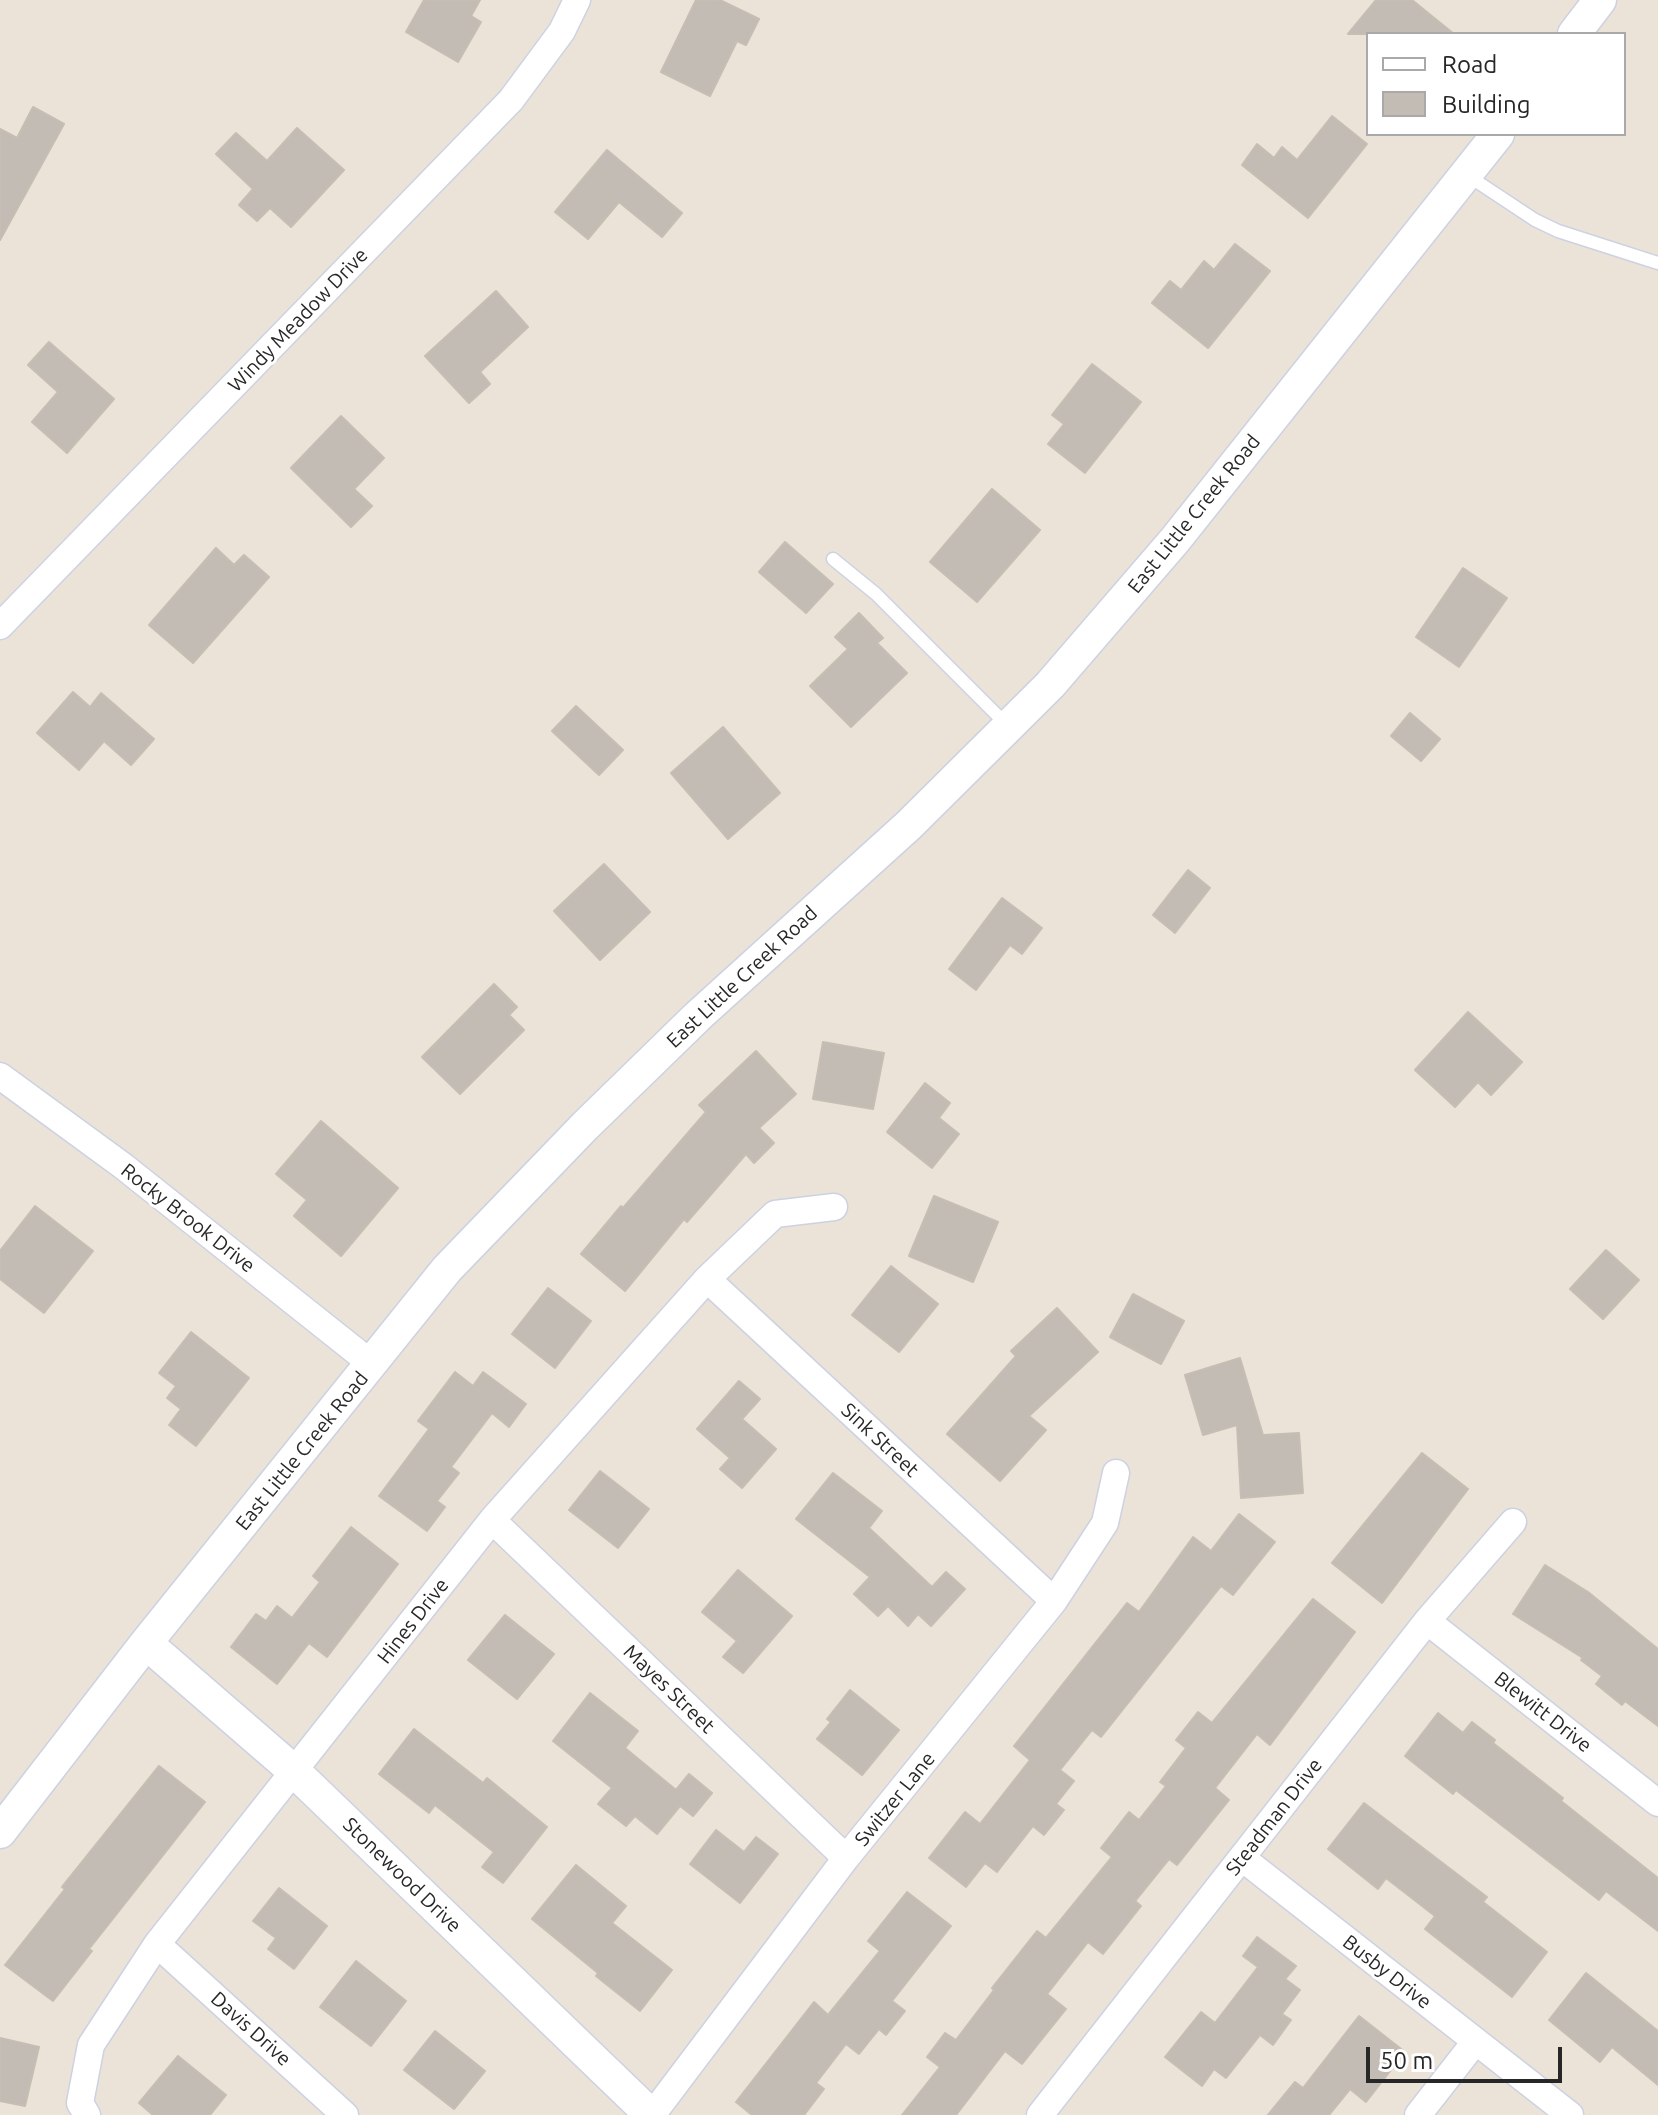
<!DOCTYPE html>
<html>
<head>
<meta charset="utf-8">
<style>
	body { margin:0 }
	#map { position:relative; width:1658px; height:2115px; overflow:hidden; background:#ebe2d8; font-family:Ubuntu,sans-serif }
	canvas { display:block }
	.legend { position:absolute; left:1366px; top:32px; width:260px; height:104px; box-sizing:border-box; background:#fff; border:2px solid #a9a9a9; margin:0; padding:10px 14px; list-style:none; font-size:24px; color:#272727 }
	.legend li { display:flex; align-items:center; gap:16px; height:40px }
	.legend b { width:40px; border:2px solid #a9a9a9 }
	.scale { position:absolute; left:1366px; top:2047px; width:196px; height:36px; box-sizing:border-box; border:4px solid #272727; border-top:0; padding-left:10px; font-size:24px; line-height:28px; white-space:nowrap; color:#272727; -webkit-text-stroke:6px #fff; paint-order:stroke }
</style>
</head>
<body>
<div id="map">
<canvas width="1658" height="2115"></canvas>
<ul class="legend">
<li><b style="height:10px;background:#fff"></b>Road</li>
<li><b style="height:22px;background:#c2bcb5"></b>Building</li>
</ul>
<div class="scale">50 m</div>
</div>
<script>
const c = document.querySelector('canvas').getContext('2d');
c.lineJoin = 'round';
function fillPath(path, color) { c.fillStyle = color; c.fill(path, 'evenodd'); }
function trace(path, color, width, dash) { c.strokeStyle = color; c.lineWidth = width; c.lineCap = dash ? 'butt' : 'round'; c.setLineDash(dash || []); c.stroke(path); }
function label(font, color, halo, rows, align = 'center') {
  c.font = font + ' Ubuntu,sans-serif'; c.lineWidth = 6; c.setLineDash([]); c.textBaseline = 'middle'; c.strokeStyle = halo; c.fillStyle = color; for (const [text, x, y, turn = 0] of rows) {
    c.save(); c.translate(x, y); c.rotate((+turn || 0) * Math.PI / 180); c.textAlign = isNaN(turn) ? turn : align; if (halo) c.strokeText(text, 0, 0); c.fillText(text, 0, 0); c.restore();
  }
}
const building = new Path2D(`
	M 424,0 L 480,0 L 471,16 L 481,22 L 458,62 L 406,32 Z
	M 696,0 L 720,0 L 759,19 L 746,45 L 737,41 L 710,96 L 661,72 Z
	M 1376,0 L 1412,0 L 1454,34 L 1348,34 Z
	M 33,107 L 64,124 L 0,240 L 0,129 L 17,138 Z
	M 1332,116 L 1367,144 L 1308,218 L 1242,165 L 1257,144 L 1274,158 L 1282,147 L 1297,160 Z
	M 297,128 L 344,170 L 291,227 L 270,208 L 257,221 L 239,205 L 253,189 L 216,154 L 236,133 L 267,161 Z
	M 607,150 L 682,213 L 662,237 L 619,202 L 588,239 L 555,212 Z
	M 1235,244 L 1270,271 L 1208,348 L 1152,303 L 1170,281 L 1181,290 L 1204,261 L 1214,270 Z
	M 496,291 L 528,327 L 480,372 L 490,384 L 469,403 L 425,356 Z
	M 49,342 L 114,399 L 67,453 L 32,422 L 58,392 L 28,365 Z
	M 1092,364 L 1141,402 L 1085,473 L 1048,444 L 1064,424 L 1052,415 Z
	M 341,416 L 384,458 L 354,489 L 372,506 L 351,527 L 291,468 Z
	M 992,489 L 1040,530 L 977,602 L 930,562 Z
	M 785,542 L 833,584 L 806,613 L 759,572 Z
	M 216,548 L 234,565 L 244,555 L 269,577 L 193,663 L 149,625 Z
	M 1463,568 L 1507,598 L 1459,667 L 1416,637 Z
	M 859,613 L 883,638 L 877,643 L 907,673 L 851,727 L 810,686 L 848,649 L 835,637 Z
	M 73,692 L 90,707 L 101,693 L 154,739 L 131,765 L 104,741 L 79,770 L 37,733 Z
	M 576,706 L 623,750 L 599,775 L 552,731 Z
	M 1410,713 L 1440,739 L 1421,761 L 1391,736 Z
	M 723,727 L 780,793 L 728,839 L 671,773 Z
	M 604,864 L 650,912 L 600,960 L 554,911 Z
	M 1188,870 L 1210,888 L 1175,933 L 1153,915 Z
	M 1002,898 L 1042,928 L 1022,954 L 1010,945 L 976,990 L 949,969 Z
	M 494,984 L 517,1007 L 509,1015 L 524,1030 L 460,1094 L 422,1057 Z
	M 1468,1012 L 1522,1062 L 1491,1095 L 1478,1082 L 1455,1107 L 1415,1070 Z
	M 823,1042 L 884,1053 L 873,1109 L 813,1099 Z
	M 756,1051 L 796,1094 L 759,1128 L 774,1143 L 754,1163 L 746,1154 L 687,1222 L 684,1219 L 625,1291 L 581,1254 L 621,1206 L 623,1208 L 706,1112 L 699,1105 Z
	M 925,1083 L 950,1103 L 939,1118 L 959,1134 L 932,1168 L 887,1132 Z
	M 321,1121 L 398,1188 L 341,1256 L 294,1216 L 307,1200 L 276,1174 Z
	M 934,1196 L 998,1222 L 973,1282 L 909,1256 Z
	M 35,1206 L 93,1251 L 44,1313 L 0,1279 L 0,1251 Z
	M 1606,1250 L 1639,1280 L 1603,1319 L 1570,1289 Z
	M 891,1266 L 938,1304 L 899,1352 L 852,1315 Z
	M 548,1288 L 591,1321 L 555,1368 L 512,1334 Z
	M 1133,1294 L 1184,1321 L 1161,1364 L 1110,1337 Z
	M 1057,1308 L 1098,1352 L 1029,1416 L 1046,1430 L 1000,1481 L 947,1434 L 1016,1356 L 1011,1351 Z
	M 191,1332 L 249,1378 L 196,1446 L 169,1425 L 181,1409 L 167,1398 L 176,1386 L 159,1373 Z
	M 1240,1358 L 1263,1435 L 1299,1433 L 1303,1493 L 1241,1498 L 1237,1425 L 1203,1435 L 1185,1375 Z
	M 455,1372 L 473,1386 L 483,1372 L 526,1404 L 509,1427 L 492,1413 L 451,1467 L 459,1473 L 437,1501 L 445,1507 L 427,1531 L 379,1496 L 429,1429 L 418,1421 Z
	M 739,1381 L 760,1399 L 742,1419 L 776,1449 L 742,1488 L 720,1469 L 730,1458 L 697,1429 Z
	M 1422,1453 L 1468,1489 L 1382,1603 L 1332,1563 Z
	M 600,1471 L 649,1509 L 618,1548 L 569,1510 Z
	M 833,1473 L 882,1511 L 869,1528 L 932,1587 L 946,1572 L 965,1589 L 931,1626 L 918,1614 L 908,1626 L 888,1606 L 878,1616 L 854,1594 L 870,1577 L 796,1519 Z
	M 1239,1514 L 1275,1542 L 1233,1595 L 1221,1586 L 1101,1737 L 1092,1730 L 1060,1770 L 1074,1781 L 1056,1804 L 1064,1810 L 1044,1835 L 1033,1826 L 997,1872 L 985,1863 L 966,1887 L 929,1858 L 965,1812 L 980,1824 L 1030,1760 L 1014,1746 L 1127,1603 L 1139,1612 L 1193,1537 L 1211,1551 Z
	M 351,1527 L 398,1564 L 327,1657 L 309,1643 L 277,1684 L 231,1647 L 256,1614 L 266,1621 L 277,1606 L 292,1618 L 320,1582 L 313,1576 Z
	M 1545,1565 L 1588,1592 L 1658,1649 L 1658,1726 L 1625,1701 L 1622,1705 L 1596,1684 L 1602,1676 L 1581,1660 L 1583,1658 L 1513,1614 Z
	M 738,1570 L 792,1616 L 743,1673 L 723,1657 L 737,1641 L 702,1612 Z
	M 1313,1599 L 1355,1632 L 1270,1745 L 1257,1734 L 1215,1788 L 1229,1800 L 1177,1865 L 1169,1859 L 1135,1901 L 1141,1906 L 1103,1954 L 1088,1942 L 1047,1994 L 1066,2009 L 1022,2064 L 1005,2051 L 956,2115 L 902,2115 L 940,2067 L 927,2057 L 945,2033 L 956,2040 L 994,1990 L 992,1988 L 1037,1931 L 1046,1938 L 1112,1857 L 1101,1848 L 1129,1812 L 1139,1820 L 1166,1786 L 1160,1782 L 1186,1748 L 1176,1740 L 1198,1712 L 1212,1723 Z
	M 505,1615 L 554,1654 L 517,1699 L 468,1660 Z
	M 850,1690 L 899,1730 L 862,1775 L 817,1739 L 831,1722 L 827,1719 Z
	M 590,1693 L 638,1731 L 625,1748 L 676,1790 L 689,1774 L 712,1793 L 693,1816 L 680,1806 L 657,1834 L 635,1816 L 626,1826 L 598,1804 L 612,1788 L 553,1741 Z
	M 1438,1713 L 1463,1733 L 1472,1722 L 1495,1740 L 1493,1743 L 1563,1798 L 1561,1801 L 1658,1878 L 1658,1931 L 1606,1891 L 1599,1900 L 1456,1790 L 1453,1794 L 1405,1756 Z
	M 414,1729 L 483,1783 L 487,1778 L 547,1827 L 503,1883 L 482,1867 L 494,1852 L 435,1805 L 429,1813 L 379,1774 Z
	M 159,1766 L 205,1802 L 89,1949 L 92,1951 L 53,2001 L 5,1965 L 65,1889 L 62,1887 Z
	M 1364,1803 L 1487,1897 L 1483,1902 L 1547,1952 L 1512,1997 L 1425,1929 L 1435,1916 L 1386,1878 L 1378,1889 L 1328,1849 Z
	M 716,1830 L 744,1852 L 756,1837 L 778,1854 L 740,1903 L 690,1864 Z
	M 576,1865 L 626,1906 L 612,1923 L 672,1970 L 640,2011 L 596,1976 L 598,1973 L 532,1919 Z
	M 279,1888 L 327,1926 L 294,1969 L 268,1949 L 276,1938 L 253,1921 Z
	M 907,1892 L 951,1926 L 892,2001 L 905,2011 L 886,2035 L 879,2029 L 859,2054 L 846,2044 L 816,2083 L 824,2089 L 804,2115 L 752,2115 L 736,2102 L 814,2002 L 828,2015 L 880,1951 L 868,1941 Z
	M 1257,1937 L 1296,1966 L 1285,1979 L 1300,1990 L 1282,2014 L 1291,2020 L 1273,2045 L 1260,2035 L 1226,2078 L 1214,2069 L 1202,2086 L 1165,2057 L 1201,2012 L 1215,2023 L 1258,1967 L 1243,1956 Z
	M 356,1961 L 406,2001 L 371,2046 L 320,2007 Z
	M 1586,1973 L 1658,2031 L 1658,2085 L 1612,2047 L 1600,2062 L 1549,2020 Z
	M 1359,2016 L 1405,2052 L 1366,2102 L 1350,2089 L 1329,2115 L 1268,2115 L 1295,2082 L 1303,2088 Z
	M 435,2031 L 485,2071 L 454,2109 L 404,2070 Z
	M 0,2038 L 39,2047 L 25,2106 L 0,2101 Z
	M 178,2056 L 226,2095 L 210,2115 L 153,2115 L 139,2103 Z`);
fillPath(building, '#c2bcb5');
trace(building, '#c6beb2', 2);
const service = new Path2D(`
	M 1467,175 L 1535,220 L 1558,231 L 1658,263
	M 833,559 L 876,594 L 1008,726`);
const minor = new Path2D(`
	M 0,626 L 511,100 L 562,31 L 577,0
	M 0,1076 L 123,1166 L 372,1364
	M 707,1279 L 1054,1601
	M 492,1520 L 846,1858
	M 1427,1621 L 1658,1803
	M 1242,1858 L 1570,2115
	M 157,1944 L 345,2115
	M 87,2115 L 80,2103 L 91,2045 L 157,1944 L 492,1520 L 707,1279 L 775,1214 L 834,1207
	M 652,2115 L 846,1858 L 1054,1601 L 1105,1523 L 1116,1473
	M 1040,2115 L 1427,1621 L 1513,1522
	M 1418,2115 L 1475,2042`);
const tertiary = new Path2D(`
	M 1574,34 L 1600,0
	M 146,1643 L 295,1772 L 651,2115
	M 0,1832 L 146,1643 L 447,1269 L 585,1126 L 698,1016 L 909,825 L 1050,685 L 1175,540 L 1498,134`);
trace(service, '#cdd2e2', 15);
trace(minor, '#cdd2e2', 29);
trace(tertiary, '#cdd2e2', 35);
trace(service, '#fff', 12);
trace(minor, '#fff', 26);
trace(tertiary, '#fff', 32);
label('20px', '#272727', '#fff', [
	["Windy Meadow Drive",298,320,-46],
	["East Little Creek Road",1194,514,-51],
	["East Little Creek Road",742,977,-43],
	["Rocky Brook Drive",188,1218,38],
	["Sink Street",880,1440,43],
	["East Little Creek Road",302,1451,-51],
	["Hines Drive",413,1621,-52],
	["Mayes Street",669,1689,44],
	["Blewitt Drive",1543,1712,38],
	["Switzer Lane",895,1799,-51],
	["Steadman Drive",1274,1817,-52],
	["Stonewood Drive",402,1875,44],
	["Busby Drive",1387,1972,38],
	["Davis Drive",251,2029,42]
]);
</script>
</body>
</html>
